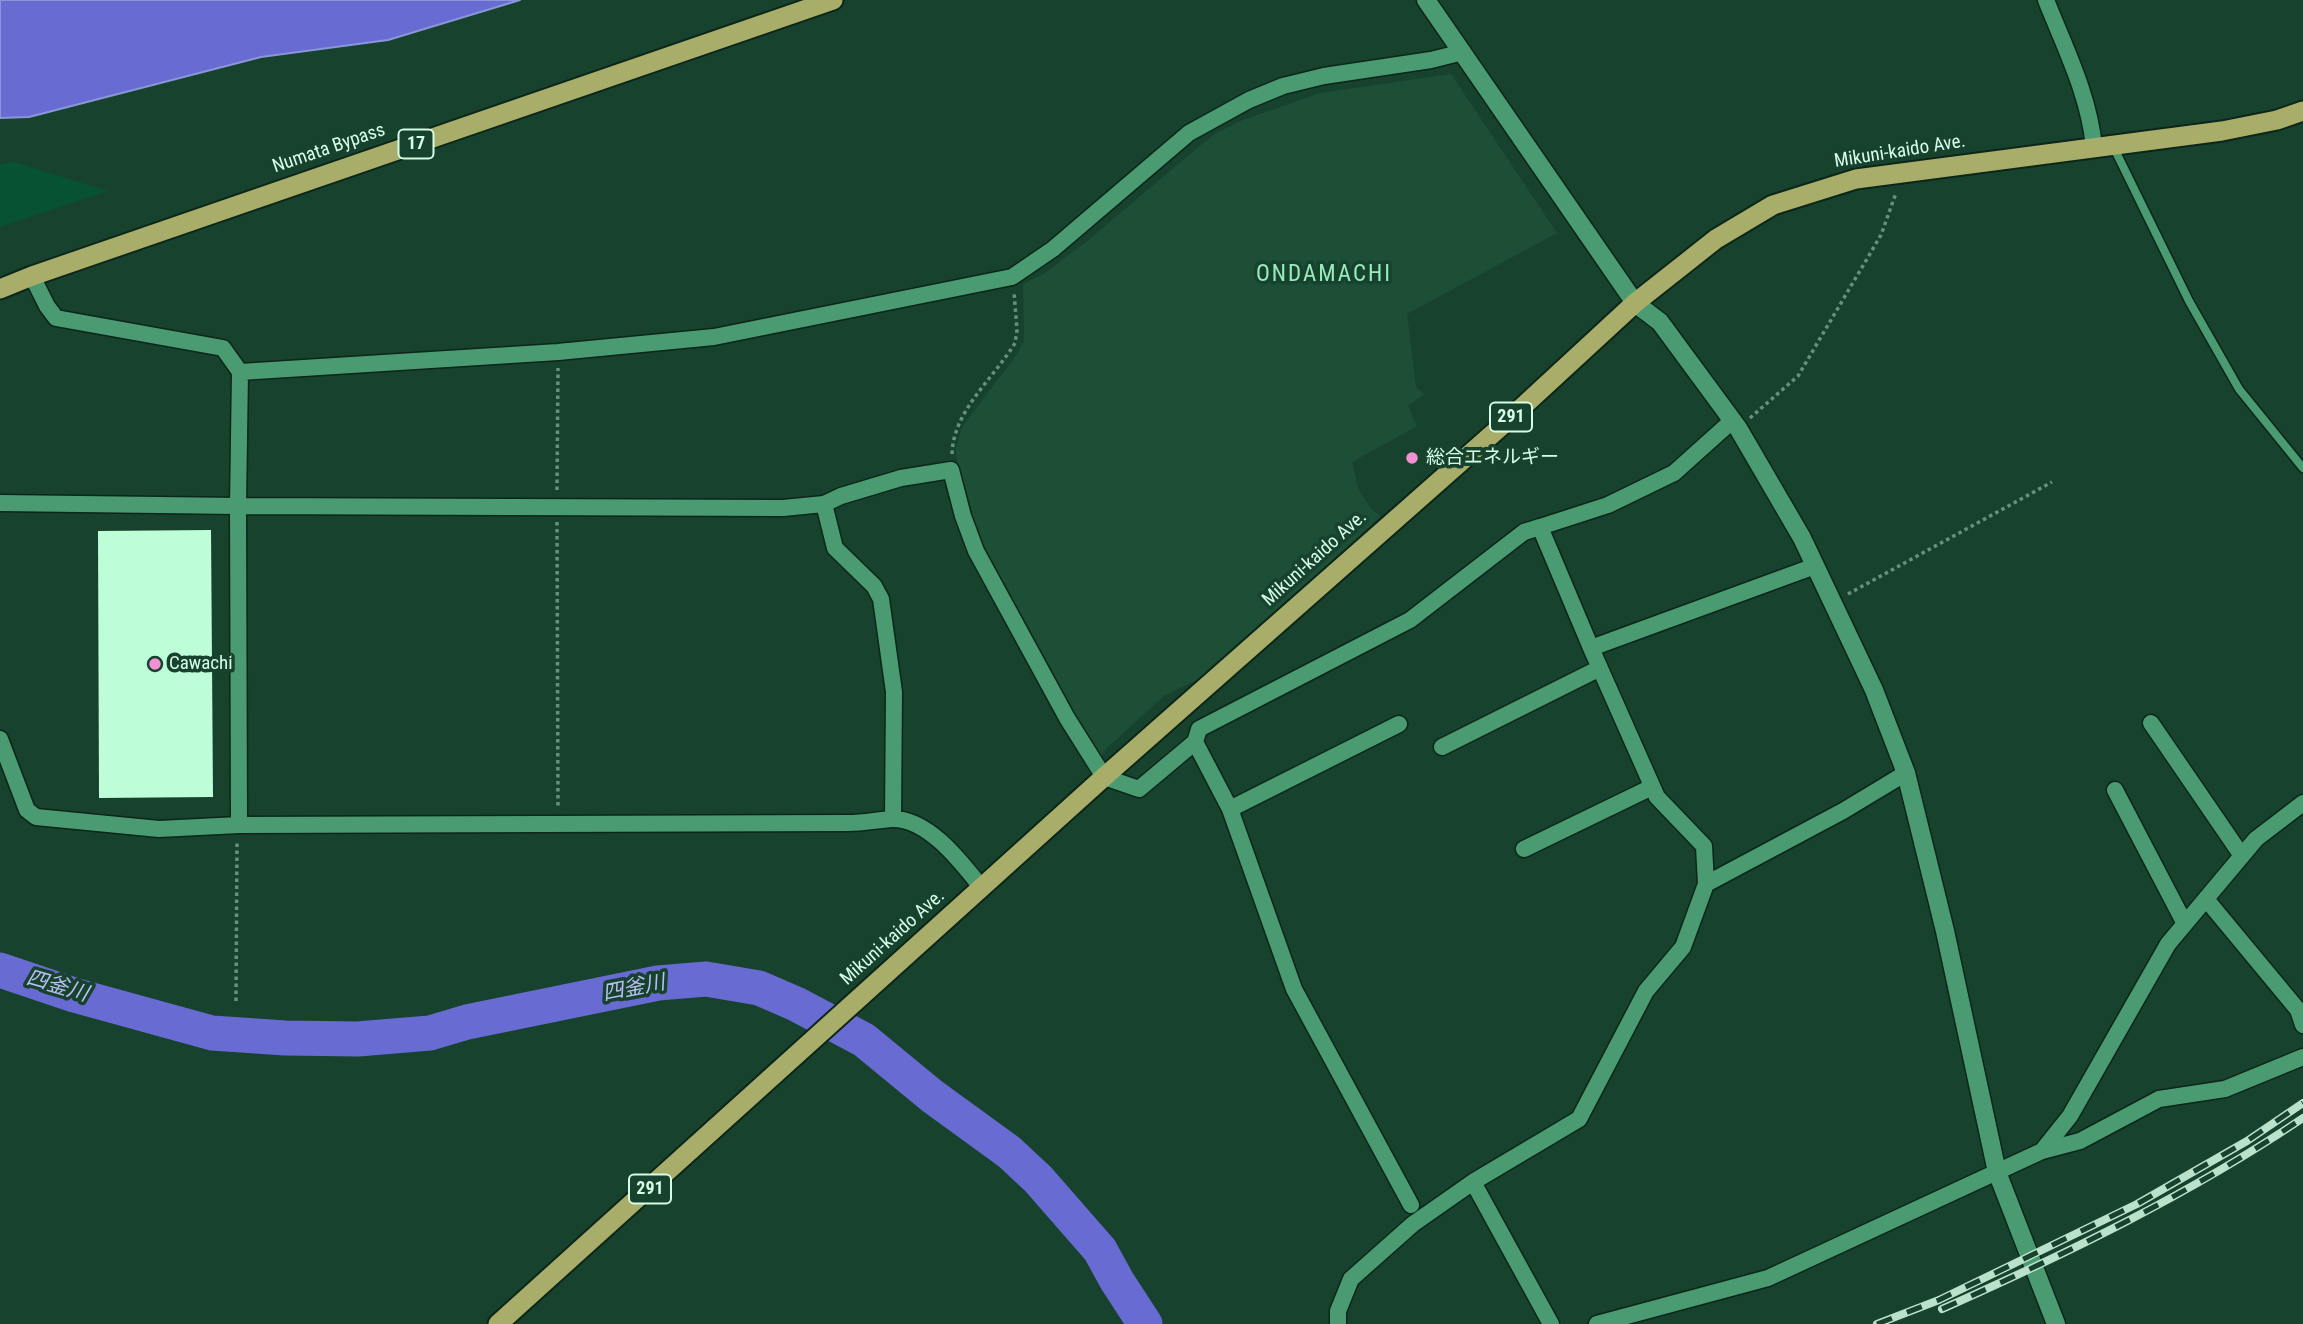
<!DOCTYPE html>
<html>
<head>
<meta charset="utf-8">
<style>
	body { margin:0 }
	canvas { display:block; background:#17422d }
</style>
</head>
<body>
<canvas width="2303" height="1324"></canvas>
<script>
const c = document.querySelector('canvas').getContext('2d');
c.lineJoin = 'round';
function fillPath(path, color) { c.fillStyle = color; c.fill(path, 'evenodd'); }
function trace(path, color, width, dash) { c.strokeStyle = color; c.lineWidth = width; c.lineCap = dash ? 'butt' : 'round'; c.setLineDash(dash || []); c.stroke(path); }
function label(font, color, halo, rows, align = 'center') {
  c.font = font + ' "Roboto Condensed","Noto Sans JP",sans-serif'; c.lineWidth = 7; c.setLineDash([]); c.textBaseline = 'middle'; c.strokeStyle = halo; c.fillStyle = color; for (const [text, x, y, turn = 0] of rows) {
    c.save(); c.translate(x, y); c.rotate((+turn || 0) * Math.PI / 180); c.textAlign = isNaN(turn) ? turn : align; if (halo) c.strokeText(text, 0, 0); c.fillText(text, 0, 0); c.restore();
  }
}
fillPath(new Path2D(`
	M 1451,74 L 1557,233 L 1407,314 L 1416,387 L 1424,394 L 1408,406 L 1417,426 L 1352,462 L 1358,488 L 1371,509 L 1381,516 L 1212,673 L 1165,695 L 1107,748 L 1098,761 L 980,550 L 958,471 L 956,448 L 962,427 L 1018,353 L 1024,341 L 1023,284 L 1045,273 L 1091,238 L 1197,148 L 1216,133 L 1243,120 L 1320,93 Z`), '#1d4e36');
fillPath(new Path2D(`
	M 14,162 L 108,191 L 0,227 L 0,165 Z`), '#085234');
const water = new Path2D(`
	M 0,0 L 520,0 L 388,40 L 261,57 L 29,117 L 0,118 Z`);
fillPath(water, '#686bd2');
trace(water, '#8997d8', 2);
trace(new Path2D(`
	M 0,970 L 74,995 L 212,1033 L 285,1038 L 358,1039 L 430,1033 L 467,1022 L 658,983 L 706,979 L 759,988 L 796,1004 L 864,1040 L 932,1096 L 1009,1152 L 1038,1179 L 1100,1250 L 1117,1281 L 1145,1324`), '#686bd2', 35);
fillPath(new Path2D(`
	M 211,530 L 213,797 L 99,798 L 98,531 Z`), '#bdfdd8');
const service = new Path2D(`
	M 2113,146 L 2189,301 L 2239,389 L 2303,468`);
const minor = new Path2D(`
	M 2046,0 C 2065,48 2089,95 2094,147
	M 32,276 L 47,306 L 56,318 L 223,348 L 240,372 L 238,506 L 239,825
	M 240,372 L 558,352 L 714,337 L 1012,277 L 1053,249 L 1189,133 L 1249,100 L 1283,86 L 1324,76 L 1431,60 L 1463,52
	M 0,503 L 238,506 L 783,508 L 824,504 L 841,496 L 901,478 L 951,470 L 963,516 L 976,551 L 1067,718 L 1104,777 L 1139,789 L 1195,742 L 1230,809 L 1399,724
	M 824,504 L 835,548 L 874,586 L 881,599 L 894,692 L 893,819
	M 1540,527 L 1608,505 L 1674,473 L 1733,420
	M 2151,723 L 2242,856
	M 0,739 L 27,810 L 36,817 L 159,829 L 239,825 L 848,823 C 863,823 877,820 892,819 C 928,818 961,862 981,887
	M 1195,742 L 1199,729 L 1410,620 L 1524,532 L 1540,527 L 1591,648
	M 1442,747 L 1600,668
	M 2115,790 L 2185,924
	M 1230,809 L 1294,989 L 1411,1205
	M 1524,849 L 1652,787
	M 1706,884 L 1704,846 L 1657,797 L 1591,648 L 1815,566
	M 2206,899 L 2298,1010 L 2303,1025
	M 2042,1151 L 2080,1141 L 2159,1099 L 2225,1089 L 2303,1057
	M 1473,1182 L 1551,1324
	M 1338,1324 L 1338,1311 L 1351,1279 L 1413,1224 L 1473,1182 L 1579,1119 L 1646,991 L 1683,947 L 1706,884 L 1843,811 L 1906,773
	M 1597,1324 L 1768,1278 L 2042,1151 L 2070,1116 L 2168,944 L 2256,839 L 2303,803`);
const tertiary = new Path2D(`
	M 1426,0 L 1635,303 L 1660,322 L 1738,428 L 1802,538 L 1874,690 L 1906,773 L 1945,931 L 1997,1172 L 2056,1324`);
const trunk = new Path2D(`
	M 0,289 L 32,276 L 833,0
	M 498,1324 L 1104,777 L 1506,422 L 1635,303 L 1716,239 L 1773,205 L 1856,179 L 2222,131 L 2277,120 L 2303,111`);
trace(service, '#0c2619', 11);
trace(minor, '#0c2619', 19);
trace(tertiary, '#0c2619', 21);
trace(trunk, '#0c2619', 23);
trace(new Path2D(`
	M 1750,418 L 1798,376 L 1881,235 L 1896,193
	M 952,454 C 953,411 994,378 1015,343 L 1017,330 L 1014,292
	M 557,490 L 558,368
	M 557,522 L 558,808
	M 1848,594 L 2052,482
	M 236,1001 L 237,841`), '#68917b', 3.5, [3.5, 3.5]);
trace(service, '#4a9b72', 8);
trace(minor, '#4a9b72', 16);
trace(tertiary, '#4a9b72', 18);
trace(trunk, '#a8ae69', 19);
const rail = new Path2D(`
	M 1942,1309 C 2066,1254 2190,1194 2303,1118
	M 1877,1324 L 1939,1300 L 2137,1204 L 2247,1141 L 2303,1103`);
trace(rail, '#bae2cb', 8);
trace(rail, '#17422d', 5, [16]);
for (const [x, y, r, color] of [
	[1412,458,7,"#f391d5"],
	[155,664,7,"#f391d5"]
]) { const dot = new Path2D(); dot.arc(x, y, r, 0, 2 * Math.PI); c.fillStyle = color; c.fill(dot); trace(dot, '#17422d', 2.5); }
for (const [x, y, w] of [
	[416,144,35],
	[1511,417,42],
	[650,1189,42]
]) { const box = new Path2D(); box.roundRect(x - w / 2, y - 14.5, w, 29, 5); c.fillStyle = '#17422d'; c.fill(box); trace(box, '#d6fde6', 2); }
label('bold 18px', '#d6fde6', null, [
	["17",416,144],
	["291",1511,417],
	["291",650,1189]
]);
label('19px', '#d6fde6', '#17422d', [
	["Numata Bypass",329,149,-19],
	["Mikuni-kaido Ave.",1900,152,-9],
	["Mikuni-kaido Ave.",1315,559,-42],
	["Mikuni-kaido Ave.",893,938,-42]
]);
label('19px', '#d6fde6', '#17422d', [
	["総合エネルギー",1426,458],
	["Cawachi",169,664]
], 'left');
label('italic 21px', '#b9bff4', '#17422d', [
	["四釜川",57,987,16],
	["四釜川",634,989,-11]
]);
c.letterSpacing = '2px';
label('23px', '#99ebbe', '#17422d', [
	["ONDAMACHI",1324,275]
]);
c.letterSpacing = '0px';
</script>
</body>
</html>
